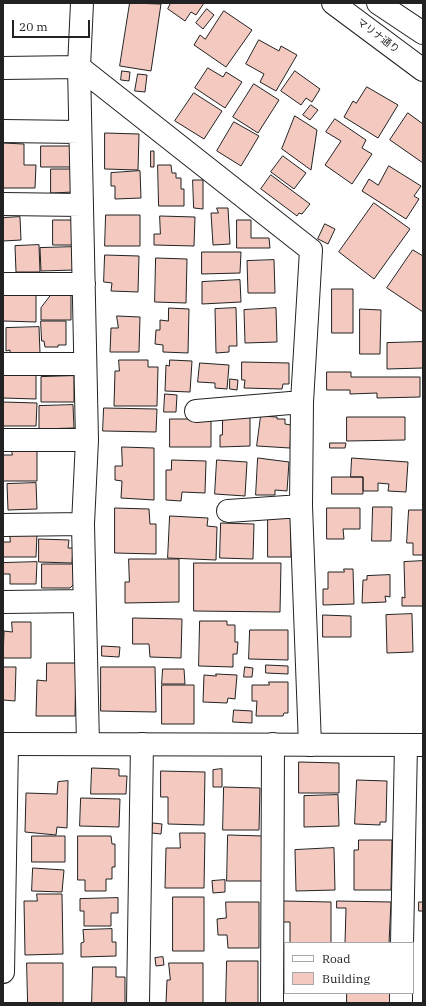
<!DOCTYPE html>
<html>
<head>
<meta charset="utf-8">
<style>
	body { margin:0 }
	#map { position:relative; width:426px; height:1006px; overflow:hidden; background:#fff; font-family:"IBM Plex Serif",serif }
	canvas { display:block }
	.frame { position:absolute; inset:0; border:4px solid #222; pointer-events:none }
	.legend { position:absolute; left:284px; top:942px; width:130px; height:52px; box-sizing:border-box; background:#fff; border:1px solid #a7a7a7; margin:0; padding:5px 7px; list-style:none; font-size:12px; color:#222 }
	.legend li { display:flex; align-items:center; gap:8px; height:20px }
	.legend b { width:20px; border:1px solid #a7a7a7 }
	.scale { position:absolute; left:12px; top:20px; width:78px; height:18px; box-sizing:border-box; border:2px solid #222; border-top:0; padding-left:5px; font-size:12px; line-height:14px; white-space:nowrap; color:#222; -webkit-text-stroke:3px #fff; paint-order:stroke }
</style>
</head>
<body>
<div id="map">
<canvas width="426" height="1006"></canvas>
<div class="frame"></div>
<ul class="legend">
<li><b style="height:5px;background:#fff"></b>Road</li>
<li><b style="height:11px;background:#f3c9c0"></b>Building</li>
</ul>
<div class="scale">20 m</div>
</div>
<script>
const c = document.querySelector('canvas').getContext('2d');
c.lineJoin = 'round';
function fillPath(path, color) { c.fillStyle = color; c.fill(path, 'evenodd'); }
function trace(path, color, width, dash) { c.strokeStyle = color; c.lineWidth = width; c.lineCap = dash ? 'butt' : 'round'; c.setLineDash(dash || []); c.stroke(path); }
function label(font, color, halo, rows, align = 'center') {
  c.font = font + ' "IBM Plex Serif","Noto Sans JP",serif'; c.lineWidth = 3; c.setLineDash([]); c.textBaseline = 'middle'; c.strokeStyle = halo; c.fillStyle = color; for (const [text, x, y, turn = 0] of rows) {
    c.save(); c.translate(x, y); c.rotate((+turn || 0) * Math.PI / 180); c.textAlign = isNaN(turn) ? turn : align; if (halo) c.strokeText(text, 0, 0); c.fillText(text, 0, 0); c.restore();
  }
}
const building = new Path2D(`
	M 130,3 L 161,4 L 151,71 L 120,66 Z
	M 171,3 L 204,3 L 196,15 L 191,12 L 185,21 L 168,9 Z
	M 207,9 L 214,15 L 203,29 L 196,23 Z
	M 224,11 L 252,30 L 226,67 L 194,45 L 200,35 L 205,39 Z
	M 259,40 L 279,51 L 281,46 L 297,55 L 276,91 L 260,82 L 264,74 L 246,64 Z
	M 208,68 L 223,77 L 226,72 L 242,82 L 225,108 L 195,88 Z
	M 122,71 L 130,72 L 129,81 L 121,80 Z
	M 295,71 L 320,89 L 312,102 L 306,98 L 301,105 L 281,91 Z
	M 138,74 L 147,75 L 145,92 L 135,91 Z
	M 254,84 L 279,100 L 258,133 L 233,117 Z
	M 367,87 L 398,105 L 378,138 L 344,117 L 353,101 L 356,103 Z
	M 194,93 L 222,111 L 204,139 L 175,121 Z
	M 311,105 L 318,110 L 310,120 L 303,115 Z
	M 408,113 L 423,124 L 423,163 L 390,140 Z
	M 295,116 L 317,130 L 311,170 L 282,149 Z
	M 335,119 L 366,140 L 362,148 L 372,154 L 352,184 L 325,165 L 341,141 L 326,132 Z
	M 234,122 L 259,136 L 241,166 L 217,151 Z
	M 105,133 L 139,134 L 138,170 L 105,169 Z
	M 3,143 L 24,144 L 24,165 L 36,165 L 35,188 L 3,188 Z
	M 41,146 L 75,146 L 76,167 L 41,167 Z
	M 151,151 L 154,151 L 154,167 L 151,167 Z
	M 283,156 L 306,173 L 294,189 L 271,172 Z
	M 158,165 L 171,165 L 172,173 L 176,173 L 176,178 L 181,178 L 181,189 L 184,189 L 184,206 L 159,206 Z
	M 389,166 L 421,186 L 414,196 L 419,199 L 406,219 L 362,191 L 369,179 L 378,185 Z
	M 51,169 L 74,169 L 74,192 L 51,193 Z
	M 140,171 L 141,198 L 115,199 L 115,186 L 111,186 L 111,173 Z
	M 271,175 L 310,204 L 302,214 L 299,213 L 297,216 L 261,189 Z
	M 193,180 L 203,180 L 203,209 L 194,208 Z
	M 374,203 L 410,229 L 374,279 L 339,252 Z
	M 217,208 L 228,208 L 230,244 L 213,245 L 211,213 L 218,213 Z
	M 106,215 L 140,215 L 140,246 L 105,246 Z
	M 160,216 L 195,217 L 194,246 L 154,245 L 154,234 L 160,234 Z
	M 20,217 L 21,240 L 3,241 L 3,218 Z
	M 53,220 L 73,220 L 73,245 L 53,245 Z
	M 237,220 L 251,220 L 251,238 L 269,238 L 270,248 L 237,248 Z
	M 325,224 L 335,229 L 328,244 L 318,239 Z
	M 39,245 L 40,272 L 16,272 L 15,246 Z
	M 74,247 L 74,270 L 41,271 L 40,248 Z
	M 413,250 L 423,256 L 423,312 L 387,288 Z
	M 202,252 L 241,252 L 240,273 L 202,274 Z
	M 105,255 L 139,256 L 138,292 L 111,291 L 112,283 L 104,282 Z
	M 156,258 L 187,259 L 186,303 L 155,302 Z
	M 274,260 L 275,293 L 248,293 L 247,261 Z
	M 240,280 L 241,302 L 202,304 L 202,282 Z
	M 332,289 L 353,289 L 353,333 L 332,333 Z
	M 3,292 L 36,292 L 36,322 L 3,321 Z
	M 51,295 L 71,295 L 71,320 L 41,320 L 41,308 Z
	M 169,308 L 189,309 L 188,353 L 163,352 L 163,345 L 155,344 L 156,330 L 160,330 L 160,320 L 168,321 Z
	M 236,308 L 237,346 L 229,346 L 229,352 L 216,353 L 215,309 Z
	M 276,308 L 277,342 L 245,343 L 244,310 Z
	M 360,309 L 381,310 L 380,354 L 360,354 Z
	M 117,316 L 140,317 L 139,352 L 110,352 L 111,328 L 118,328 Z
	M 41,321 L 66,321 L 66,345 L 58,345 L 58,347 L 45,347 L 44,341 L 42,341 Z
	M 39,327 L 40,353 L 10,353 L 10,350 L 6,351 L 6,328 Z
	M 423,342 L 423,368 L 387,369 L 387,343 Z
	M 119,360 L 148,360 L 148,367 L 158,367 L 157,406 L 114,406 L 115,371 L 119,371 Z
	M 170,360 L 192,361 L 190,392 L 165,391 L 166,365 L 169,366 Z
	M 242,362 L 289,363 L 289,384 L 283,384 L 282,389 L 244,388 L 245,380 L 242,380 Z
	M 200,363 L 229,365 L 227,389 L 215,388 L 215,383 L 198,382 Z
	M 327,372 L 351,372 L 351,377 L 420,377 L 420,397 L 377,398 L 377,393 L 350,394 L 350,390 L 327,390 Z
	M 3,374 L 36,375 L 36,399 L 3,398 Z
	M 74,376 L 74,402 L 41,402 L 41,377 Z
	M 230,379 L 238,380 L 237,390 L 230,389 Z
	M 165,394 L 177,395 L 176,412 L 164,412 Z
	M 3,402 L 37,403 L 36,426 L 3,426 Z
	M 73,405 L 74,428 L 39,429 L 39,406 Z
	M 104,408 L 157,409 L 156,432 L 103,431 Z
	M 223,416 L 250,416 L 250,446 L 220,447 L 220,435 L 222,435 Z
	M 261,416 L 277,417 L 277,419 L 285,419 L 285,424 L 291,425 L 290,448 L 257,446 Z
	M 347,417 L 405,417 L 405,440 L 347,441 Z
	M 170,419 L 211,419 L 211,447 L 170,447 Z
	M 330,443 L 346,443 L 345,448 L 330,448 Z
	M 122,447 L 154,448 L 154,500 L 121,498 L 122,481 L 115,480 L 115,466 L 122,466 Z
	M 12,451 L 37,451 L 37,481 L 3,481 L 3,455 L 12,455 Z
	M 258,458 L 289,462 L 287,491 L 275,490 L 275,495 L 256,495 Z
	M 352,458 L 408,462 L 406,492 L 388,491 L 389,484 L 378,483 L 378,491 L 363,491 L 363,477 L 351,477 Z
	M 172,460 L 206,461 L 205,493 L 182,492 L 181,501 L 166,500 L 166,470 L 171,470 Z
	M 217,460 L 247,462 L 245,496 L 215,494 Z
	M 332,477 L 363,477 L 363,494 L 332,494 Z
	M 36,483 L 37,509 L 8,510 L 7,484 Z
	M 373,507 L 392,507 L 391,541 L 372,541 Z
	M 115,508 L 149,509 L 150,524 L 156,524 L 156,554 L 115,553 Z
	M 327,508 L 360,508 L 360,529 L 343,529 L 344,539 L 327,539 Z
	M 409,510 L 423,510 L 423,555 L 413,555 L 413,543 L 407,543 Z
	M 170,516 L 208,518 L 207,526 L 217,527 L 216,560 L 168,558 Z
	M 268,516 L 291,517 L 291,557 L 268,557 Z
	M 221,523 L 254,524 L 253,559 L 220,558 Z
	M 10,534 L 37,534 L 36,557 L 3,557 L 3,542 L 10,542 Z
	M 39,539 L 69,540 L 68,548 L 73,548 L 72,563 L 39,562 Z
	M 129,559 L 179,559 L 179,602 L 125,603 L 125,582 L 129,582 Z
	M 423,561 L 423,606 L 402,606 L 402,597 L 405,598 L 404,562 Z
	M 37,562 L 36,584 L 10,584 L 10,574 L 3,574 L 3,563 Z
	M 194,563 L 281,563 L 280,612 L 194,611 Z
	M 42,564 L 75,564 L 75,583 L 70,588 L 42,588 Z
	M 344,569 L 353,569 L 354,604 L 323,605 L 323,589 L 328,589 L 328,572 L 344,572 Z
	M 390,575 L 390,597 L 385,596 L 386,602 L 362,603 L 363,580 L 367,580 L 367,576 Z
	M 412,614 L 413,652 L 387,653 L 386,615 Z
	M 323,615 L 351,616 L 351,637 L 323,637 Z
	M 133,618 L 182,619 L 181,658 L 150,657 L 149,644 L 133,644 Z
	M 200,621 L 227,621 L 227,625 L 235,625 L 235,642 L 238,642 L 237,654 L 233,654 L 233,667 L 199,666 Z
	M 12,622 L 31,622 L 31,658 L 3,658 L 4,631 L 12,632 Z
	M 250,630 L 288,630 L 288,660 L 249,659 Z
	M 102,646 L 120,647 L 119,657 L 102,656 Z
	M 47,663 L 76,663 L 75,716 L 36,716 L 37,680 L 46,681 Z
	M 266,665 L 288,666 L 288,674 L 266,673 Z
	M 3,667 L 16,667 L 15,701 L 3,700 Z
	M 101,667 L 155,667 L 156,712 L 101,711 Z
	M 245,667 L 253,668 L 252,677 L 244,677 Z
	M 163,669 L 184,669 L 185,684 L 162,684 Z
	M 216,674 L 237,675 L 235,699 L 228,698 L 227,703 L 203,702 L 204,675 L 216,676 Z
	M 269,682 L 288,682 L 288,713 L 284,713 L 283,716 L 256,716 L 257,701 L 252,701 L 252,685 L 269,685 Z
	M 162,685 L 194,685 L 194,724 L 162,724 Z
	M 234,710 L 252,711 L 252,723 L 233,722 Z
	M 299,762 L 339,763 L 339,793 L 299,793 Z
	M 92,768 L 119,769 L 119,776 L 127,776 L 126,794 L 91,794 Z
	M 222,769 L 222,787 L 213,787 L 213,770 Z
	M 161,771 L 205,772 L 204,825 L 168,824 L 168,797 L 161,797 Z
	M 357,780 L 387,781 L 386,822 L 380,822 L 380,825 L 355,824 Z
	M 68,781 L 67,828 L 57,827 L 56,835 L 25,832 L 26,793 L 57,794 L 58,782 Z
	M 224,787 L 260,788 L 259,830 L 223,830 Z
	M 338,795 L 339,826 L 304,827 L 304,796 Z
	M 81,798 L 120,799 L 119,827 L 80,826 Z
	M 153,823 L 162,824 L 161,834 L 152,833 Z
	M 180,833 L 205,833 L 204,888 L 165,888 L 166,848 L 180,848 Z
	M 228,835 L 263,836 L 263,881 L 227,881 Z
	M 32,836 L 65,836 L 65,862 L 32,862 Z
	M 78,836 L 111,836 L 112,844 L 115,844 L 115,867 L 112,867 L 112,879 L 106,879 L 106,891 L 85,891 L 85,880 L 78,880 Z
	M 359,840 L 392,840 L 391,890 L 354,890 L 354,850 L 358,850 Z
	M 334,848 L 335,890 L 296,891 L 295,850 Z
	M 33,868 L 64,870 L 62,892 L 32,891 Z
	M 225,880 L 225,892 L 213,893 L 212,881 Z
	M 37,894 L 62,894 L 63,954 L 25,955 L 24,901 L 37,901 Z
	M 173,897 L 204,897 L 204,951 L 173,951 Z
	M 118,898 L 118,913 L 111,913 L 111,926 L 84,926 L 84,911 L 80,911 L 80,899 Z
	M 284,901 L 331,902 L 331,943 L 290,943 L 290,922 L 283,922 Z
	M 337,901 L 391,902 L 389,943 L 345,943 L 346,908 L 337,908 Z
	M 226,902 L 259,902 L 259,948 L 228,948 L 227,935 L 218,935 L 217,919 L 226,918 Z
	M 419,902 L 423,902 L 423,911 L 419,911 Z
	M 112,929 L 112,942 L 116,942 L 116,956 L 81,957 L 81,943 L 84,942 L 83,930 Z
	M 163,957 L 164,965 L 156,966 L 155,958 Z
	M 227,961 L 258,961 L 258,1003 L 226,1003 Z
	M 27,963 L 63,963 L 63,1003 L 28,1003 Z
	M 169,963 L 203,963 L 203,1003 L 166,1003 L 167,980 L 170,980 Z
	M 93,967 L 116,967 L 116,977 L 125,977 L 125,1003 L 92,1003 Z
	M 347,993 L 394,993 L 393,1003 L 347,1003 Z`);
fillPath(building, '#f3c9c0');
trace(building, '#222', 1);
const minor = new Path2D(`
	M 82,3 L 79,67 L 87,440 L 83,524 L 88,744
	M 3,68 L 79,67 L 311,250 L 302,402 L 301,506 L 310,745
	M 3,131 L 80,132
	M 3,204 L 82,205
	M 3,284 L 84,284
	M 3,364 L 85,364
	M 196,411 L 302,402
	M 3,440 L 87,440
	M 228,511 L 301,506
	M 3,525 L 83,524
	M 3,602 L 84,601
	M 402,943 L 406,745
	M 3,972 L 7,745
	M 138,1003 L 142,744
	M 272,1003 L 273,744
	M 401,1003 L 401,993`);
const tertiary = new Path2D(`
	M 333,3 L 423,70
	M 378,3 L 423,33
	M 3,744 L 423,745`);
trace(minor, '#222', 24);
trace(tertiary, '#222', 24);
trace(minor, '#fff', 22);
trace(tertiary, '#fff', 22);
label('10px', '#222', '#fff', [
	["マリナ通り",378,36,37]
]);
</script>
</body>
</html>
